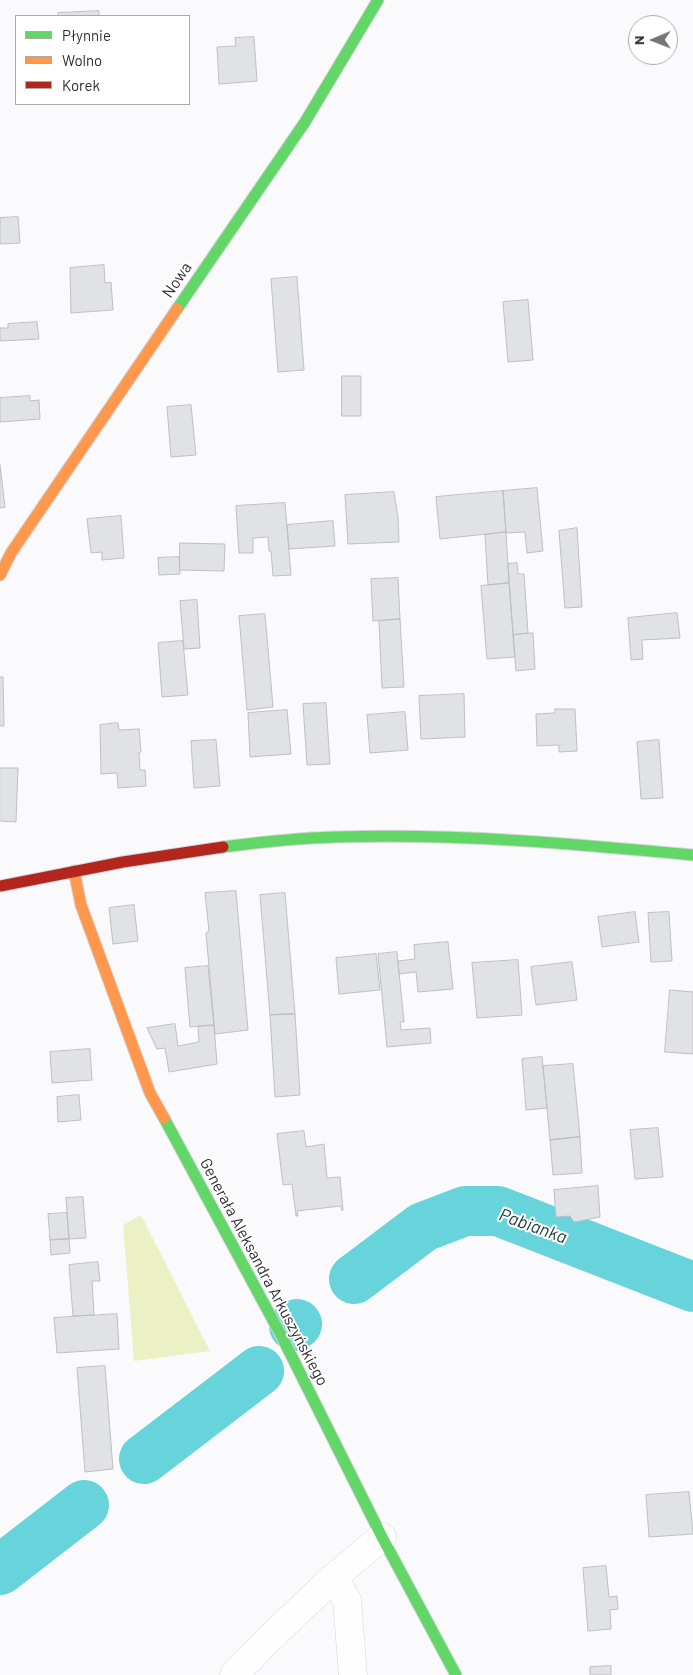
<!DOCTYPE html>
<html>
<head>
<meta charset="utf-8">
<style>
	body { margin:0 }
	#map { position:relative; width:693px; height:1675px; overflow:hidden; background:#fafafd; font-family:Barlow,sans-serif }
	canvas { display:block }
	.legend { position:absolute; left:15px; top:15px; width:175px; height:90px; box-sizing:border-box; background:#fff; border:1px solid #ababad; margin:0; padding:6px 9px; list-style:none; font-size:15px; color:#2e2e32 }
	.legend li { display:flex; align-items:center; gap:10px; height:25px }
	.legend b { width:25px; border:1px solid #ababad }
	.north { position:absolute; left:628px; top:15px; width:50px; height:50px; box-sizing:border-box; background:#fff; border:1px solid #ababad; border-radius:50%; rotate:269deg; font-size:14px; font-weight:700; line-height:20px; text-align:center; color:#2e2e32 }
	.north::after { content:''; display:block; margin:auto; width:18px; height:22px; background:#757579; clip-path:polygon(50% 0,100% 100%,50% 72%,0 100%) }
</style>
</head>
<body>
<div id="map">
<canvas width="693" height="1675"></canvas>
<ul class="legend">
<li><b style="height:6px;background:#63d668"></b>Płynnie</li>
<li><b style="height:6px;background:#ff974d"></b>Wolno</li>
<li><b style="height:6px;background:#b3261e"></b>Korek</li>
</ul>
<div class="north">N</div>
</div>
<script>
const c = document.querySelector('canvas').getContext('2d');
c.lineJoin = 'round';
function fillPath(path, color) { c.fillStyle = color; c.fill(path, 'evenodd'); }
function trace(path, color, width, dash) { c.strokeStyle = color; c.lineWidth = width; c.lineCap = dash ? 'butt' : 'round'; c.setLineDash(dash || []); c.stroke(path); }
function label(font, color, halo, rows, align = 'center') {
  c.font = font + ' Barlow,sans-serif'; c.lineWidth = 4; c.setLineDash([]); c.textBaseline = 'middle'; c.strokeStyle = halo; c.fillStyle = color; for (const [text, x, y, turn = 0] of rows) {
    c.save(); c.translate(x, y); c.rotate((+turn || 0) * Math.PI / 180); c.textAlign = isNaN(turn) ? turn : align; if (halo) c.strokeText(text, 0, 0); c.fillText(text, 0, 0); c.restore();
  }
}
fillPath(new Path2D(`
	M 141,1215 L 210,1351 L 134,1361 L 123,1225 Z`), '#ebf1c5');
trace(new Path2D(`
	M 354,1279 L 423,1227 L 465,1211 L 498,1211 L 693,1287
	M 294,1326 L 297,1324
	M 144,1459 L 259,1371
	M 0,1570 L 84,1505`), '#67d4dc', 50);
const building = new Path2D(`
	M 99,11 L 99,16 L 58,16 L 58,13 Z
	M 254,37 L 257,81 L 219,84 L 217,47 L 236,46 L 235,38 Z
	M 18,217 L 20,243 L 0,244 L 0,218 Z
	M 104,265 L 105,283 L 111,282 L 113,310 L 71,313 L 70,268 Z
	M 297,277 L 304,370 L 278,372 L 271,279 Z
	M 528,300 L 533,360 L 508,362 L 503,302 Z
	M 37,322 L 39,339 L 0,341 L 0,328 L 8,328 L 8,324 Z
	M 342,376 L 361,376 L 361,416 L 342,416 Z
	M 30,396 L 30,401 L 39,400 L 40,419 L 0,422 L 0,398 Z
	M 191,405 L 196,455 L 171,457 L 167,407 Z
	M 0,465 L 5,507 L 0,508 Z
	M 537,488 L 543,551 L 527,553 L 525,532 L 506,533 L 503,491 Z
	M 503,491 L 506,532 L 440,539 L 436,497 Z
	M 394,492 L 398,517 L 399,542 L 348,544 L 345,495 Z
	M 285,503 L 291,575 L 273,576 L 271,551 L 269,551 L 268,537 L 253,538 L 253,553 L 239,553 L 236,506 Z
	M 121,516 L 124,558 L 102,560 L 102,552 L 91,553 L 87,519 Z
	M 333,521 L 335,546 L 289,549 L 287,525 Z
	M 577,528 L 582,607 L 565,608 L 559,531 Z
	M 506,532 L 509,583 L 488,585 L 485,535 Z
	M 180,543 L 225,544 L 224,571 L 180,570 Z
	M 179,557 L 180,574 L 159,575 L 158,558 Z
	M 517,563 L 518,574 L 524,574 L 528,633 L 513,635 L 508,564 Z
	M 398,578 L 400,619 L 373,621 L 371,579 Z
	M 509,583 L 515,657 L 487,659 L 481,586 Z
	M 197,600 L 200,648 L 184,649 L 180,601 Z
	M 677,613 L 680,638 L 642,640 L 643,659 L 631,660 L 628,618 Z
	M 265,614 L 273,707 L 247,710 L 239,616 Z
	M 400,619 L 404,687 L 382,688 L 379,621 Z
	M 528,633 L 533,633 L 535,669 L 516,671 L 513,635 Z
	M 183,641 L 188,695 L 162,697 L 158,643 Z
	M 0,677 L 3,677 L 4,726 L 0,726 Z
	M 464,694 L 465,737 L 421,739 L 419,696 Z
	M 326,703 L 330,764 L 307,765 L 303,704 Z
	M 555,709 L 575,709 L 577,751 L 559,752 L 559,745 L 537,746 L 536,714 L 555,713 Z
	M 287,710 L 291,754 L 250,757 L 248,713 Z
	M 405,712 L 408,750 L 370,753 L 367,715 Z
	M 118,723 L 119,730 L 139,729 L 141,752 L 139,753 L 140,770 L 145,770 L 146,786 L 118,788 L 117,773 L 101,774 L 100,725 Z
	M 216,740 L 220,786 L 194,788 L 191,741 Z
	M 659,740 L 663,798 L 641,799 L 637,742 Z
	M 0,768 L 18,768 L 16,822 L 0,821 Z
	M 236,891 L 248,1030 L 215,1034 L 206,933 L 209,931 L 205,893 Z
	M 285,893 L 295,1014 L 270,1015 L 260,895 Z
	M 134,905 L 138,941 L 113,944 L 109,908 Z
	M 635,912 L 639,942 L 602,947 L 598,917 Z
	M 669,912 L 672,961 L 651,962 L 648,913 Z
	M 448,942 L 453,989 L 418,992 L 416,972 L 399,974 L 398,961 L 415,959 L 414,945 Z
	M 397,952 L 404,1022 L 400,1022 L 401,1030 L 430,1028 L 431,1043 L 387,1047 L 378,954 Z
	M 376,954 L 380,990 L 339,994 L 336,958 Z
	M 518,960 L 522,1015 L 477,1018 L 472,963 Z
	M 572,962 L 577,1000 L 536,1005 L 531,967 Z
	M 208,966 L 214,1025 L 190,1027 L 185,968 Z
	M 670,990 L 693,992 L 693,1054 L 665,1052 Z
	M 295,1014 L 300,1095 L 275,1097 L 270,1015 Z
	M 175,1024 L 178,1046 L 199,1042 L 198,1026 L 214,1025 L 217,1064 L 169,1072 L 165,1048 L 157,1049 L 147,1028 Z
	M 90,1049 L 92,1080 L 52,1083 L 50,1052 Z
	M 542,1057 L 547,1108 L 526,1110 L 522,1059 Z
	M 573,1064 L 580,1137 L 550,1140 L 543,1066 Z
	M 79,1095 L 81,1120 L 58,1122 L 57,1097 Z
	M 658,1128 L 663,1177 L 635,1179 L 630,1130 Z
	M 304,1131 L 306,1147 L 324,1144 L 327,1178 L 340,1177 L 343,1210 L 342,1211 L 341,1206 L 297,1211 L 298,1216 L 296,1216 L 292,1184 L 283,1185 L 277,1134 Z
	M 580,1137 L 582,1173 L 553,1175 L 550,1140 Z
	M 598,1186 L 600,1217 L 574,1222 L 570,1216 L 556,1217 L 554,1190 Z
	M 83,1197 L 86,1238 L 69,1239 L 66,1198 Z
	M 67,1213 L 69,1239 L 50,1240 L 48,1214 Z
	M 69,1239 L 70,1253 L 51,1255 L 50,1240 Z
	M 98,1262 L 100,1281 L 92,1281 L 94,1315 L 73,1316 L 69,1265 Z
	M 117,1314 L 119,1349 L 57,1353 L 54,1318 Z
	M 105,1366 L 113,1469 L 85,1472 L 77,1368 Z
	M 689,1492 L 693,1534 L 649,1537 L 646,1495 Z
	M 606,1566 L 609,1597 L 617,1596 L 618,1609 L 610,1610 L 611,1629 L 588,1631 L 583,1568 Z
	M 611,1666 L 611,1675 L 590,1675 L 590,1667 Z`);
fillPath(building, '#e1e2e5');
trace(building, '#bfbfc2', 1);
const street = new Path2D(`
	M 333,1578 L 347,1600 L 353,1675
	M 234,1675 L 268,1640 L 333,1578 L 382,1537`);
const fast = new Path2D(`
	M 177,309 L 305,122 L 378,0
	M 223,847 C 261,842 299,838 337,837 C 456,833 575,844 693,855
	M 164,1118 L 282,1337 L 382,1537 L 456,1675`);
const slow = new Path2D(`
	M 0,575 L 11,553 L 177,309
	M 74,871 L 81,905 L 150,1093 L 164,1118`);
const jam = new Path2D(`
	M 0,886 L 123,862 L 223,847`);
trace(street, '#d5d6d9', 29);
trace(fast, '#d5d6d9', 13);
trace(slow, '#d5d6d9', 13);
trace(jam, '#d5d6d9', 13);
trace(street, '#fefeff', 28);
trace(fast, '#63d668', 11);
trace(slow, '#ff974d', 11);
trace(jam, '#b3261e', 11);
label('16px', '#2e2e32', '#fff', [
	["Nowa",177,280,-56],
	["Generała Aleksandra Arkuszyńskiego",264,1272,62]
]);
label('italic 18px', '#243c3e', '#fff', [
	["Pabianka",533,1226,20]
]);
</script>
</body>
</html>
